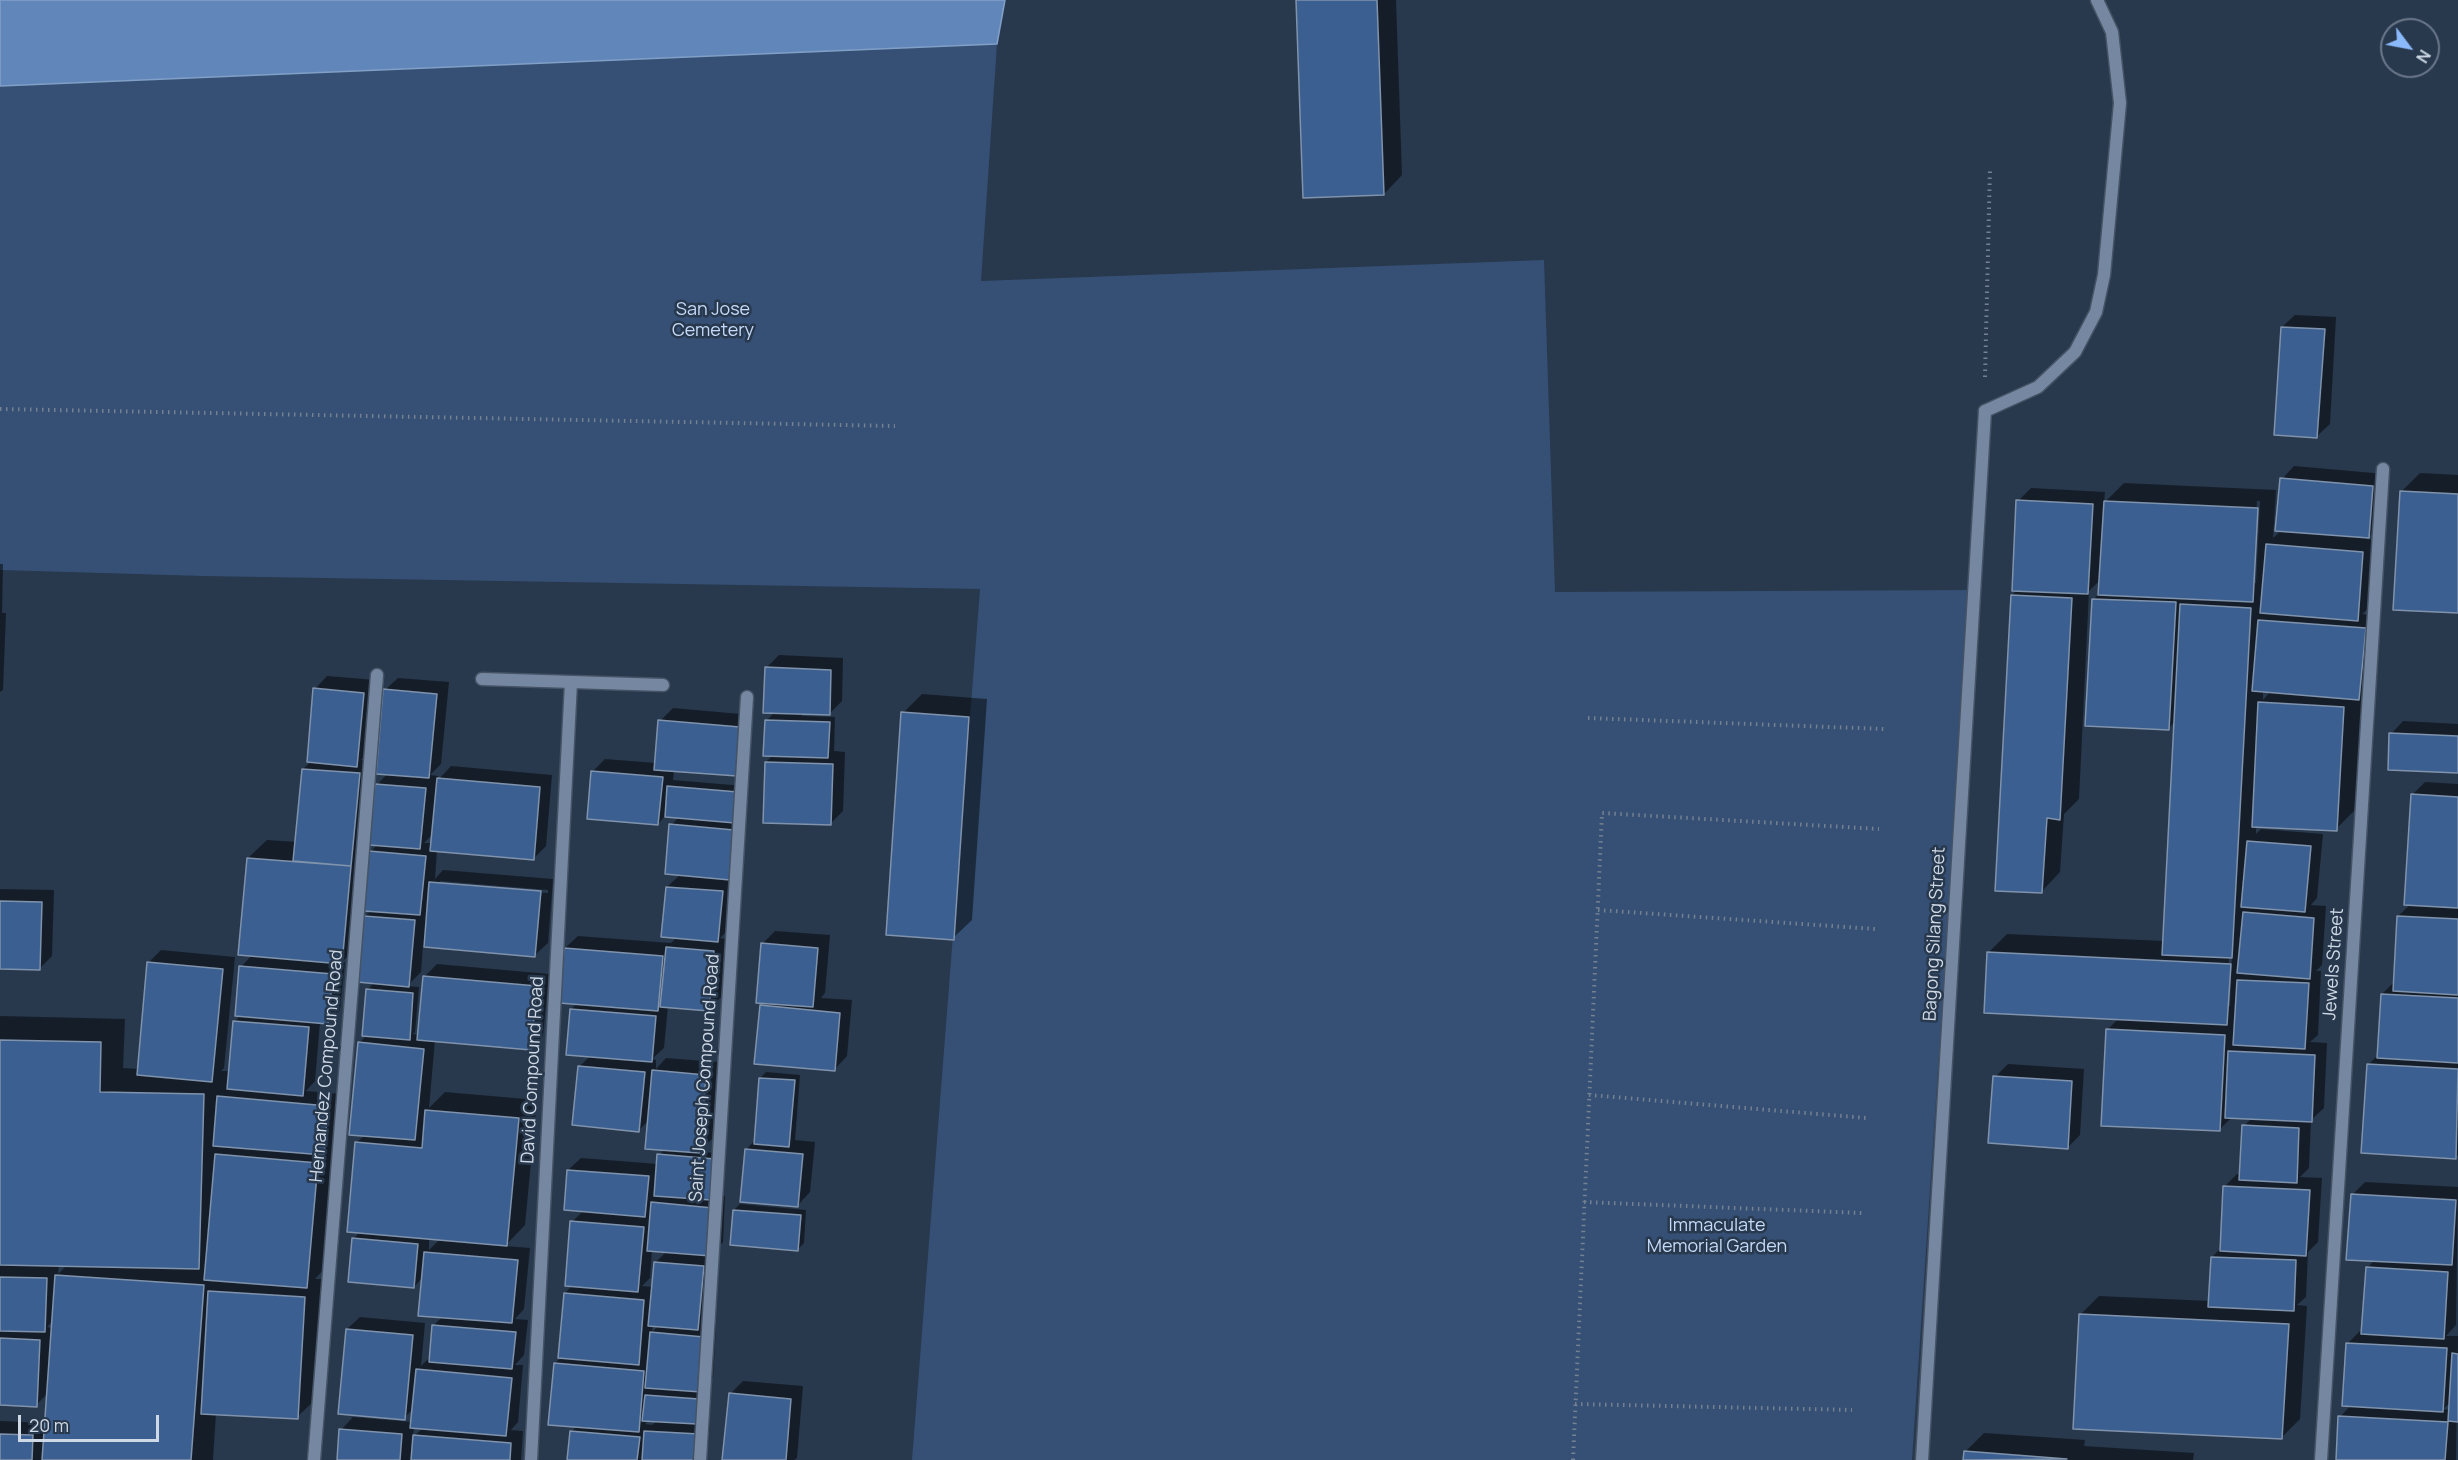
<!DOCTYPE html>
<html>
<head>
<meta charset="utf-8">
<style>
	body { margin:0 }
	#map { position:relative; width:2458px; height:1460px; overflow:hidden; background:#28384d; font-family:Manrope,sans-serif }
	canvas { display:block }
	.north { position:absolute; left:2380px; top:18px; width:60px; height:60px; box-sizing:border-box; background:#28384d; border:2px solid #6b788a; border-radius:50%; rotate:122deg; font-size:16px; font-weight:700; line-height:24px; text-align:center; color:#cfd9e6 }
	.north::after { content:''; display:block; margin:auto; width:21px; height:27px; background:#8abafc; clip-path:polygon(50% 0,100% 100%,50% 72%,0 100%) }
	.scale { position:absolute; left:18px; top:1415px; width:141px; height:27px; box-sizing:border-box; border:3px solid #cfd9e6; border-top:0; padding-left:8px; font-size:18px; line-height:21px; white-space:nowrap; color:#cfd9e6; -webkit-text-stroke:4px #28384d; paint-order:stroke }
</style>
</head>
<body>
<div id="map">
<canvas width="2458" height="1460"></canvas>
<div class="north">N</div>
<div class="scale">20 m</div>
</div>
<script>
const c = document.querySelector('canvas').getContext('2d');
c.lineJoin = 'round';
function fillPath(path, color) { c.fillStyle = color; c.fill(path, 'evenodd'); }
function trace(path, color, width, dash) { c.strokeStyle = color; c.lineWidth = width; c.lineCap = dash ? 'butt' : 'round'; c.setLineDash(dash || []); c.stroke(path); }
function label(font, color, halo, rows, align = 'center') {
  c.font = font + ' Manrope,sans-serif'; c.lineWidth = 5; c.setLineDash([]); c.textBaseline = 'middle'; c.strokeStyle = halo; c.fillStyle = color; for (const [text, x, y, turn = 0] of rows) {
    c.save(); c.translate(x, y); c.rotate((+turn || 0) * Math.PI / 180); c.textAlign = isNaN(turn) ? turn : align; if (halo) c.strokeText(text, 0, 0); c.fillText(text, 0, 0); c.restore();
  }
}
fillPath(new Path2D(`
	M 997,44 L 981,281 L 1544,260 L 1555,592 L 1970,590 L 1912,1460 L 912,1460 L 980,589 L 203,576 L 0,570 L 0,86 Z`), '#355074');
const water = new Path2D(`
	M 0,0 L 1005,0 L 997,44 L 0,86 Z`);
fillPath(water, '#6187ba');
trace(water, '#82a0c7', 1.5);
fillPath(new Path2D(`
	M 1298,0 L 1396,0 L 1402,175 L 1384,194 Z
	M 2295,315 L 2336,317 L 2330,424 L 2317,436 L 2282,327 Z
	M 2294,466 L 2385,474 L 2381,524 L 2366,539 L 2375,540 L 2370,607 L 2362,614 L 2378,616 L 2371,686 L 2362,696 L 2355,810 L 2336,829 L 2253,825 L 2252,828 L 2256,828 L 2256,834 L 2261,829 L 2323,834 L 2317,898 L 2311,905 L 2326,906 L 2322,965 L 2316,971 L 2321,971 L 2318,1035 L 2310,1042 L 2327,1043 L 2324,1108 L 2311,1120 L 2309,1168 L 2300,1177 L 2322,1178 L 2318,1242 L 2308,1252 L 2306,1297 L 2297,1305 L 2307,1306 L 2300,1419 L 2282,1437 L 2081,1314 L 2099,1296 L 2210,1301 L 2212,1257 L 2221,1248 L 2224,1187 L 2237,1174 L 2241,1174 L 2244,1126 L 2252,1118 L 2232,1117 L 2219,1130 L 2107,1030 L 2119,1018 L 1989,952 L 2007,934 L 2164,941 L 2175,721 L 2168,729 L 2094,599 L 2100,593 L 2101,579 L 2089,591 L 2079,799 L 2064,814 L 2060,872 L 2042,891 L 2012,595 L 2018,589 L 2018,501 L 2031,488 L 2105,492 L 2104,503 L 2124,483 L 2276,490 L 2273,538 L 2282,530 L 2282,479 ZM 2257,501 L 2260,501 L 2256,583 L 2253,583 ZM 2263,691 L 2271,691 L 2263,700 ZM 2229,956 L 2232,956 L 2230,1006 L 2227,1006 Z
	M 2420,473 L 2458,475 L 2458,612 L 2401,492 Z
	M 0,564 L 3,564 L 2,613 L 6,613 L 3,690 L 0,692 Z
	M 779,655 L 843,658 L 842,701 L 829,714 L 802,713 L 802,716 L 835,717 L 834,751 L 845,752 L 843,811 L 830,824 L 766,762 L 773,755 L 766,721 L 775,712 L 766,668 Z
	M 327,676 L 376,680 L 369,752 L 361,760 L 371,761 L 368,854 L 378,844 L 377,785 L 387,774 L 385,690 L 398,678 L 449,682 L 441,764 L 430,775 L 438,776 L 438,780 L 451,766 L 552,775 L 546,846 L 534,858 L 437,850 L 435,879 L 443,870 L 553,879 L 548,943 L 535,955 L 423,946 L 421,972 L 407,986 L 419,987 L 415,1032 L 413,1034 L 419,1035 L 425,976 L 437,964 L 549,974 L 543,1036 L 530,1049 L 435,1040 L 429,1108 L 445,1092 L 537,1100 L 525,1225 L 505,1246 L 530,1248 L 524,1309 L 515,1319 L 528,1320 L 524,1355 L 515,1365 L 523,1365 L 518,1422 L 511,1430 L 523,1431 L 521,1460 L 338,1460 L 341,1430 L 353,1417 L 412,1422 L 413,1409 L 404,1418 L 347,1329 L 360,1317 L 425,1323 L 421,1366 L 430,1357 L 433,1326 L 443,1316 L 423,1277 L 414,1287 L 353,1239 L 360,1232 L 356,1143 L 365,1135 L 359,1043 L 367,1035 L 367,990 L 375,982 L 363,941 L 342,962 L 345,962 L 340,1010 L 328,1023 L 320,1022 L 315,1081 L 306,1091 L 340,1094 L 336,1141 L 333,1144 L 336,1144 L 325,1268 L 315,1279 L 323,1279 L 316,1399 L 297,1417 L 216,1413 L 213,1460 L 0,1460 L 0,1421 L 46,1423 L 48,1393 L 36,1405 L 0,1404 L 0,1016 L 125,1019 L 123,1068 L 139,1069 L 148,963 L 161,950 L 235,957 L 224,1068 L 221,1071 L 230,1071 L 234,1022 L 241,1015 L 241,967 L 252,955 L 248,858 L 267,840 L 296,842 L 303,769 L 312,761 L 315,689 ZM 433,834 L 432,843 L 424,843 ZM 440,881 L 548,890 L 548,893 L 440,884 ZM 363,909 L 372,910 L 362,919 ZM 429,1238 L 440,1239 L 429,1250 ZM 59,1265 L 67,1265 L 58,1274 ZM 53,1321 L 53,1328 L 47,1327 ZM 414,1427 L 423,1428 L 413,1437 Z
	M 922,694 L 987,699 L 972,920 L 953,938 L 903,713 Z
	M 673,708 L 752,715 L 749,762 L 737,774 L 674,770 L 673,780 L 744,786 L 741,817 L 746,817 L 742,866 L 735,879 L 730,928 L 720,938 L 726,939 L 721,997 L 708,1010 L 668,1006 L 664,1048 L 652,1059 L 656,1060 L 656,1069 L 666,1058 L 718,1062 L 712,1139 L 699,1152 L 720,1153 L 716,1195 L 725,1196 L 723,1242 L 711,1254 L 710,1316 L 702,1324 L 716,1325 L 713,1378 L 698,1393 L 705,1393 L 698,1421 L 710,1422 L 707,1460 L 569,1460 L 571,1432 L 577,1426 L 555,1363 L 562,1357 L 565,1293 L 573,1285 L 572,1222 L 584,1210 L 568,1170 L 581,1158 L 658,1164 L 659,1155 L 665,1149 L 649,1120 L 639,1130 L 579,1067 L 591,1055 L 571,1009 L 578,1003 L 565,948 L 578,936 L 671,943 L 677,937 L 667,887 L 681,874 L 671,825 L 679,817 L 666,815 L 658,824 L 592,772 L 605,759 L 656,763 L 660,721 ZM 652,1250 L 667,1251 L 655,1263 L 653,1287 L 642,1286 L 650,1278 ZM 653,1324 L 659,1325 L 652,1332 ZM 649,1420 L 657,1421 L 652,1425 L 645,1424 Z
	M 2403,721 L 2458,724 L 2458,772 L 2391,734 Z
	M 2425,782 L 2458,784 L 2458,1155 L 2456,1157 L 2368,1065 L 2379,1054 L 2382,994 L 2395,981 L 2398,916 L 2411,904 L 2412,795 Z
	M 0,889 L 54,890 L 52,956 L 40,968 L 0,968 Z
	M 775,931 L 830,935 L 825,993 L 821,998 L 852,1000 L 847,1056 L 835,1069 L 761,1006 L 765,1002 L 763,943 Z
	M 2008,1064 L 2084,1069 L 2080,1135 L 2067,1148 L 1995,1077 Z
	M 766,1072 L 800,1075 L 795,1140 L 815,1142 L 810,1192 L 798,1205 L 746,1150 L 755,1140 L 760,1078 Z
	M 2365,1182 L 2458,1187 L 2456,1325 L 2446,1336 L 2458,1336 L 2456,1460 L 2337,1460 L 2340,1417 L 2351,1405 L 2347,1344 L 2360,1331 L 2363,1331 L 2367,1268 L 2375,1260 L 2352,1195 ZM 2451,1402 L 2450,1410 L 2443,1409 Z
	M 740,1204 L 806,1210 L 804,1243 L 798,1249 L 734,1210 Z
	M 743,1381 L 803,1386 L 797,1458 L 794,1460 L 724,1460 L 730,1394 Z
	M 1984,1433 L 2085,1440 L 2084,1446 L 2194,1453 L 2193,1460 L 1964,1460 L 1965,1452 Z`), '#0007');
const building = new Path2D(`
	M 1296,0 L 1377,0 L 1384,195 L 1303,198 Z
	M 2281,327 L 2325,329 L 2317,438 L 2274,435 Z
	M 2280,478 L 2373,486 L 2369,538 L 2275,531 Z
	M 2400,491 L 2458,494 L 2458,613 L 2393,610 Z
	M 2016,500 L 2093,504 L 2088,594 L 2012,591 Z
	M 2104,501 L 2258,508 L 2253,602 L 2098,595 Z
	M 2266,544 L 2363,552 L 2358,621 L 2260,613 Z
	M 2011,595 L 2072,598 L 2060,820 L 2047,818 L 2042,893 L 1995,891 Z
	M 2092,599 L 2176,602 L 2169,730 L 2085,726 Z
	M 2180,604 L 2251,608 L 2232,958 L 2162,955 Z
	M 2258,620 L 2366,628 L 2359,700 L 2252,691 Z
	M 765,667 L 831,670 L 830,715 L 763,713 Z
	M 313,688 L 364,693 L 357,767 L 307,762 Z
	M 383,689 L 437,694 L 429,778 L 376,774 Z
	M 2258,702 L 2344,707 L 2337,831 L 2252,827 Z
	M 901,712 L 969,717 L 954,940 L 886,935 Z
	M 658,720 L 740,727 L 737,776 L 654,770 Z
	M 765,720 L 830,722 L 828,758 L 763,756 Z
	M 2389,733 L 2458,736 L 2458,773 L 2388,770 Z
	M 765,762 L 833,764 L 831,825 L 763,823 Z
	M 302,769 L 360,773 L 351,866 L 293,861 Z
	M 591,771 L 663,777 L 658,825 L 587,819 Z
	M 437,778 L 540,787 L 534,860 L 430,851 Z
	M 375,784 L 426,788 L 420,849 L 369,845 Z
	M 667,786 L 738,792 L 735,823 L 665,817 Z
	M 2411,794 L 2458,797 L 2458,908 L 2404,905 Z
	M 669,824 L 734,830 L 730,880 L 665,874 Z
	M 2247,841 L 2311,846 L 2305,912 L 2241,907 Z
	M 369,851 L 426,856 L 420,915 L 364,911 Z
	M 247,858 L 351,866 L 342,964 L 238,955 Z
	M 429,882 L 541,891 L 535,957 L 424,947 Z
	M 666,887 L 723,891 L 718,942 L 661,937 Z
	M 0,901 L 42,902 L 40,970 L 0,969 Z
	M 2243,912 L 2314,918 L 2310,979 L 2237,973 Z
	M 364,916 L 415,920 L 409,987 L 357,982 Z
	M 2397,916 L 2458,919 L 2458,995 L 2393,991 Z
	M 761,943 L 818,948 L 813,1007 L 756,1003 Z
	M 666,947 L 714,951 L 709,1011 L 660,1007 Z
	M 564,948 L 663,956 L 658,1011 L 559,1003 Z
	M 1987,952 L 2231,964 L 2227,1025 L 1984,1013 Z
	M 147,962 L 223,969 L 212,1082 L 137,1075 Z
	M 239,966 L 333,974 L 328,1024 L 235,1016 Z
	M 423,976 L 537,986 L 531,1050 L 417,1040 Z
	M 2237,980 L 2309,983 L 2305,1049 L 2233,1045 Z
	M 366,989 L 413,993 L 410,1040 L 362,1036 Z
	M 2381,994 L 2458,998 L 2458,1063 L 2377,1058 Z
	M 760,1005 L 840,1013 L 835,1071 L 754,1064 Z
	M 570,1009 L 656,1016 L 652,1062 L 566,1055 Z
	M 233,1021 L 309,1027 L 303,1096 L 227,1089 Z
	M 2106,1029 L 2225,1035 L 2220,1131 L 2101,1126 Z
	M 0,1040 L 101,1042 L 100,1092 L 204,1094 L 199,1269 L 0,1265 Z
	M 358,1042 L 424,1049 L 415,1140 L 349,1135 Z
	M 2228,1051 L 2315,1055 L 2312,1122 L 2225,1118 Z
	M 2367,1064 L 2458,1069 L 2456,1159 L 2361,1153 Z
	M 578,1066 L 645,1072 L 639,1132 L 572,1125 Z
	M 652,1070 L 706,1075 L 700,1153 L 645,1149 Z
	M 1993,1076 L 2072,1081 L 2068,1149 L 1988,1143 Z
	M 759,1078 L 795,1080 L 789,1147 L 754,1144 Z
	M 217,1096 L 328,1106 L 324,1155 L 213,1146 Z
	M 425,1110 L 519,1118 L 507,1246 L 347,1232 L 355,1142 L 422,1148 Z
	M 2242,1125 L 2299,1128 L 2297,1183 L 2239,1180 Z
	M 745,1149 L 803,1154 L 798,1207 L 740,1202 Z
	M 215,1154 L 318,1163 L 307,1288 L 204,1280 Z
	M 657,1154 L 715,1159 L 711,1200 L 654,1196 Z
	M 567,1170 L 649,1176 L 645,1217 L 564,1210 Z
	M 2223,1186 L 2310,1190 L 2306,1256 L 2220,1251 Z
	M 2351,1194 L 2456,1200 L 2452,1265 L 2346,1260 Z
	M 651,1202 L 713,1208 L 711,1256 L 647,1251 Z
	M 733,1210 L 801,1215 L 798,1251 L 730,1245 Z
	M 570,1221 L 644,1227 L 638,1292 L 565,1286 Z
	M 352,1238 L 418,1244 L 414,1288 L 348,1282 Z
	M 424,1252 L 518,1260 L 512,1323 L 418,1316 Z
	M 2211,1257 L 2296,1260 L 2294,1311 L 2208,1307 Z
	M 654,1262 L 704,1266 L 698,1330 L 648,1326 Z
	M 2366,1267 L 2448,1272 L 2444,1339 L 2361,1334 Z
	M 55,1275 L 204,1285 L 191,1460 L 42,1460 Z
	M 0,1277 L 47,1278 L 45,1332 L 0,1331 Z
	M 208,1291 L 305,1297 L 298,1419 L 201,1414 Z
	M 564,1293 L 644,1300 L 639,1365 L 558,1358 Z
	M 2079,1314 L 2289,1324 L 2282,1439 L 2073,1429 Z
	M 432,1325 L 516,1332 L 512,1369 L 429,1362 Z
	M 346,1329 L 413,1335 L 405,1420 L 338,1414 Z
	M 650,1332 L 704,1337 L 701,1392 L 645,1388 Z
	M 0,1338 L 40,1340 L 37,1407 L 0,1405 Z
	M 2346,1343 L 2447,1348 L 2443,1412 L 2342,1406 Z
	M 2452,1353 L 2458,1354 L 2458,1422 L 2448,1421 Z
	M 554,1363 L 644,1371 L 639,1432 L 548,1425 Z
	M 416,1369 L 512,1378 L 506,1436 L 410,1428 Z
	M 729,1393 L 791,1399 L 786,1460 L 722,1460 Z
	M 645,1395 L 699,1399 L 697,1424 L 642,1421 Z
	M 2338,1416 L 2448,1422 L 2445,1460 L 2336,1460 Z
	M 339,1429 L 402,1434 L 400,1460 L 337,1460 Z
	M 570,1431 L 640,1437 L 637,1460 L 567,1460 Z
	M 644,1431 L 699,1434 L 696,1460 L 642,1460 Z
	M 0,1434 L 33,1435 L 32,1460 L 0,1460 Z
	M 413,1435 L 511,1443 L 510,1460 L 411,1460 Z
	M 1964,1451 L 2067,1459 L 1963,1460 Z`);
fillPath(building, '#3b5f90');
trace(building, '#8093ac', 1.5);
const service = new Path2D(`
	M 1985,411 L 2038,387 L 2075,352 L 2096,312 L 2104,275 L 2120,103 L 2112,32 L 2097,0`);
const minor = new Path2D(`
	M 482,679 L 663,685
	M 314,1460 L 377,675
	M 531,1460 L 571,682
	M 700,1460 L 747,697
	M 1922,1460 L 1985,411
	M 2321,1460 L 2383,469`);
trace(service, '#455365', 15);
trace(minor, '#455365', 15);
trace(new Path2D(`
	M 1985,377 L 1990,168
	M 0,409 L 895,426
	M 1588,718 L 1884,729
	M 1598,910 L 1875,929
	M 1589,1095 L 1866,1118
	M 1584,1202 L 1862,1213
	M 1575,1404 L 1852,1410
	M 1573,1460 L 1602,813 L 1879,829`), '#748192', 4, [1.5, 4.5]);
trace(service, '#7688a1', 12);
trace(minor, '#7688a1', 12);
label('18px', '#c4daf8', '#28384d', [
	["San Jose",713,310],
	["Cemetery",713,331],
	["Immaculate",1717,1226],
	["Memorial Garden",1717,1247]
]);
label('18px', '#cfd9e6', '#28384d', [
	["Bagong Silang Street",1935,934,-87],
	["Jewels Street",2334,964,-86],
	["Hernandez Compound Road",327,1066,-85],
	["David Compound Road",533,1070,-87],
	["Saint Joseph Compound Road",705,1078,-86]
]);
</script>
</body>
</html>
